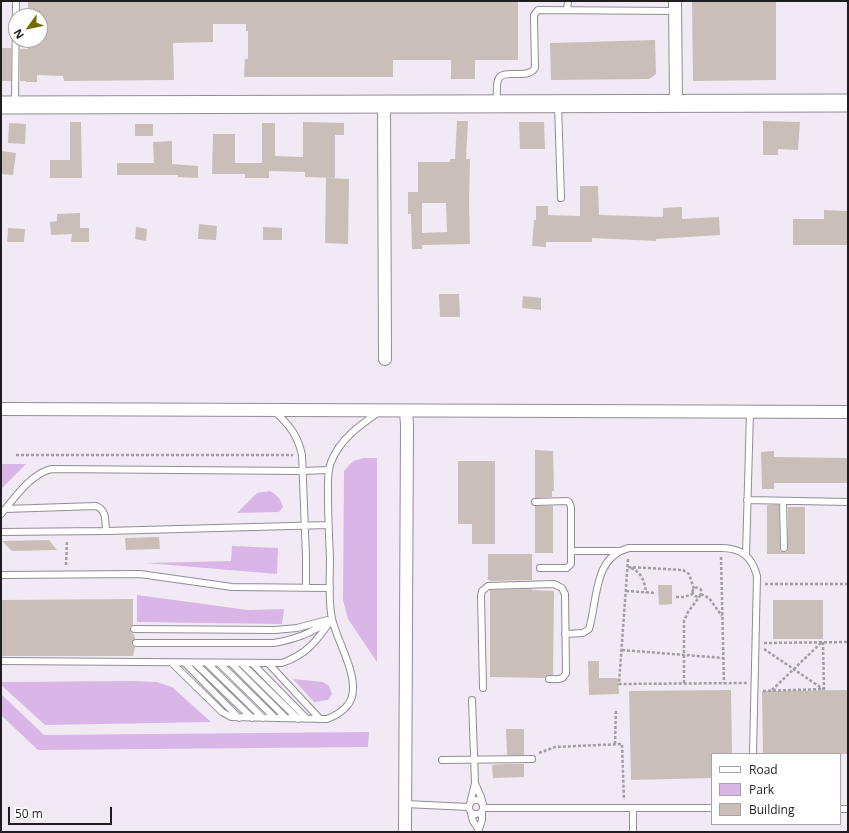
<!DOCTYPE html>
<html>
<head>
<meta charset="utf-8">
<style>
	body { margin:0 }
	#map { position:relative; width:849px; height:833px; overflow:hidden; background:#f1eaf5; font-family:"Open Sans",sans-serif }
	canvas { display:block }
	.frame { position:absolute; inset:0; border:2px solid #201d21; pointer-events:none }
	.legend { position:absolute; left:711px; top:753px; width:130px; height:72px; box-sizing:border-box; background:#fff; border:1px solid #a6a5a6; margin:0; padding:5px 7px; list-style:none; font-size:12px; color:#201d21 }
	.legend li { display:flex; align-items:center; gap:8px; height:20px }
	.legend b { width:20px; border:1px solid #a6a5a6 }
	.north { position:absolute; left:8px; top:8px; width:40px; height:40px; box-sizing:border-box; background:#fff; border:1px solid #a6a5a6; border-radius:50%; rotate:237deg; font-size:11px; font-weight:700; line-height:16px; text-align:center; color:#201d21 }
	.north::after { content:''; display:block; margin:auto; width:14px; height:18px; background:#756a02; clip-path:polygon(50% 0,100% 100%,50% 72%,0 100%) }
	.scale { position:absolute; left:8px; top:807px; width:104px; height:18px; box-sizing:border-box; border:2px solid #201d21; border-top:0; padding-left:5px; font-size:12px; line-height:14px; white-space:nowrap; color:#201d21; -webkit-text-stroke:3px #fff; paint-order:stroke }
</style>
</head>
<body>
<div id="map">
<canvas width="849" height="833"></canvas>
<div class="frame"></div>
<ul class="legend">
<li><b style="height:5px;background:#fff"></b>Road</li>
<li><b style="height:11px;background:#d9b5e8"></b>Park</li>
<li><b style="height:11px;background:#cabeb8"></b>Building</li>
</ul>
<div class="north">N</div>
<div class="scale">50 m</div>
</div>
<script>
const c = document.querySelector('canvas').getContext('2d');
c.lineJoin = 'round';
function fillPath(path, color) { c.fillStyle = color; c.fill(path, 'evenodd'); }
function trace(path, color, width, dash) { c.strokeStyle = color; c.lineWidth = width; c.lineCap = dash ? 'butt' : 'round'; c.setLineDash(dash || []); c.stroke(path); }
fillPath(new Path2D(`
	M 364,458 L 377,458 L 377,662 L 348,619 L 343,600 L 344,471 L 353,461 Z
	M 1,464 L 26,464 L 1,489 Z
	M 270,491 C 277,495 281,499 283,507 L 279,512 L 237,513 L 257,493 Z
	M 232,546 L 278,548 L 277,574 L 146,563 L 231,561 Z
	M 137,595 L 248,610 L 284,609 L 282,624 L 137,622 Z
	M 293,679 L 323,682 L 329,686 L 332,694 L 328,700 L 314,702 Z
	M 133,681 L 157,682 L 172,687 L 211,722 L 45,725 L 1,685 L 1,682 Z
	M 1,694 L 44,735 L 369,732 L 368,747 L 38,750 L 1,715 Z`), '#d9b5e8');
fillPath(new Path2D(`
	M 28,1 L 518,1 L 518,60 L 475,60 L 475,79 L 451,79 L 451,60 L 393,60 L 393,77 L 244,77 L 245,59 L 248,59 L 248,31 L 246,31 L 246,24 L 213,24 L 213,42 L 173,43 L 174,80 L 64,81 L 63,76 L 37,75 L 37,82 L 26,82 L 26,81 L 20,81 L 20,49 L 28,49 L 28,40 L 40,40 L 40,16 L 28,16 Z
	M 692,1 L 776,1 L 776,80 L 693,81 Z
	M 655,40 L 656,74 L 649,79 L 551,80 L 550,43 Z
	M 1,48 L 11,48 L 11,81 L 1,81 Z
	M 457,121 L 468,121 L 466,159 L 470,159 L 469,202 L 470,244 L 422,245 L 422,249 L 412,249 L 411,214 L 408,214 L 408,192 L 418,192 L 418,162 L 450,162 L 450,159 L 455,159 ZM 422,203 L 446,203 L 447,232 L 422,233 Z
	M 763,121 L 800,122 L 798,150 L 778,149 L 778,155 L 763,155 Z
	M 70,122 L 81,122 L 82,178 L 50,178 L 50,160 L 70,160 Z
	M 303,122 L 344,123 L 344,135 L 335,135 L 335,178 L 305,177 L 305,172 L 269,171 L 269,178 L 245,178 L 245,174 L 212,174 L 213,134 L 235,134 L 235,163 L 262,163 L 262,123 L 275,123 L 275,156 L 303,157 Z
	M 519,122 L 544,122 L 545,149 L 520,149 Z
	M 9,123 L 26,124 L 25,144 L 8,143 Z
	M 135,124 L 153,124 L 153,136 L 135,136 Z
	M 172,141 L 172,164 L 198,166 L 198,178 L 178,177 L 178,175 L 117,175 L 117,163 L 154,163 L 153,142 Z
	M 1,151 L 16,153 L 13,175 L 1,174 Z
	M 326,178 L 349,179 L 348,244 L 325,243 Z
	M 580,186 L 598,186 L 599,215 L 663,217 L 663,208 L 682,207 L 682,219 L 719,217 L 720,235 L 656,239 L 656,241 L 592,238 L 592,242 L 546,242 L 546,247 L 532,246 L 534,220 L 536,220 L 536,206 L 548,206 L 548,215 L 580,216 Z
	M 824,210 L 847,211 L 847,245 L 793,245 L 793,219 L 824,219 Z
	M 80,213 L 80,228 L 89,228 L 89,242 L 71,242 L 72,234 L 51,235 L 50,222 L 57,221 L 57,214 Z
	M 199,224 L 217,226 L 216,240 L 198,239 Z
	M 136,227 L 147,229 L 146,241 L 135,239 Z
	M 263,227 L 282,228 L 282,240 L 263,240 Z
	M 8,228 L 25,229 L 24,242 L 7,242 Z
	M 439,294 L 459,294 L 460,317 L 440,317 Z
	M 523,296 L 541,298 L 541,310 L 522,308 Z
	M 535,450 L 553,451 L 554,491 L 552,491 L 552,497 L 535,498 Z
	M 774,451 L 774,457 L 848,458 L 848,483 L 774,483 L 774,489 L 762,489 L 761,452 Z
	M 458,461 L 495,461 L 495,544 L 472,544 L 472,524 L 458,524 Z
	M 767,505 L 779,505 L 780,548 L 780,551 L 784,552 L 787,552 L 788,548 L 788,507 L 805,507 L 805,554 L 767,554 Z
	M 535,506 L 553,506 L 553,553 L 535,553 Z
	M 159,537 L 160,549 L 126,550 L 125,538 Z
	M 49,540 L 57,550 L 12,551 L 2,541 Z
	M 488,554 L 532,554 L 532,580 L 490,581 L 490,580 L 488,580 Z
	M 658,585 L 672,585 L 672,604 L 659,605 Z
	M 532,589 L 532,590 L 554,591 L 553,675 L 547,675 L 545,678 L 490,677 L 490,590 Z
	M 133,599 L 133,625 L 130,626 L 130,629 L 131,633 L 134,634 L 135,639 L 132,643 L 132,646 L 135,647 L 133,656 L 1,656 L 1,600 Z
	M 773,600 L 823,600 L 823,639 L 773,639 Z
	M 588,661 L 599,661 L 599,678 L 618,678 L 619,694 L 589,695 Z
	M 731,690 L 732,754 L 712,754 L 712,778 L 631,780 L 629,691 Z
	M 848,690 L 848,754 L 763,754 L 762,691 Z
	M 506,729 L 524,729 L 524,755 L 507,755 Z
	M 507,764 L 524,764 L 524,777 L 493,778 L 492,765 Z`), '#cabeb8');
const lane = new Path2D(`
	M 567,10 L 568,1
	M 497,102 C 497,96 496,86 498,80 C 503,67 527,81 535,68 L 534,18 L 534,15 L 538,10 L 675,11
	M 15,103 L 16,1
	M 558,104 L 561,198
	M 274,411 C 289,424 298,436 302,455 L 306,557 L 306,587
	M 747,500 L 848,502
	M 783,501 L 784,548
	M 535,502 L 567,501 L 569,502 L 571,507 L 571,564 L 567,568 L 540,568
	M 5,509 L 96,506 C 107,510 105,521 106,531
	M 1,514 C 14,499 31,473 52,469 L 303,471 L 328,470
	M 1,532 L 106,531 L 328,525
	M 571,551 L 620,551
	M 746,555 L 750,412
	M 1,575 L 140,574 L 232,587 L 330,588
	M 134,629 L 275,630 L 297,628 L 327,620
	M 565,634 L 583,633 L 589,629 C 598,599 593,557 629,548 L 721,548 C 742,548 752,557 757,576 L 753,754
	M 136,643 L 274,643 C 295,639 310,634 327,622
	M 1,661 L 282,663 C 308,654 317,640 332,619
	M 172,663 L 222,712 L 231,717 L 327,719 C 340,714 353,705 353,689 C 354,668 337,640 332,619 C 328,600 330,578 330,558 C 329,537 328,516 328,495 C 328,483 327,472 331,462 C 340,439 360,425 379,412
	M 185,663 L 239,718
	M 195,663 L 252,718
	M 207,663 L 263,718
	M 219,663 L 275,718
	M 231,663 L 286,718
	M 241,663 L 298,719
	M 252,663 L 307,719
	M 268,663 L 320,719
	M 483,688 L 481,596 L 482,591 L 488,586 L 554,584 L 562,588 L 565,594 L 566,673 C 563,681 556,679 549,679
	M 442,760 L 532,759
	M 475,783 L 481,797 L 483,804
	M469 807a7 7 0 1 1 14 0a7 7 0 1 1-14 0Z
	M 405,804 L 469,807
	M 470,804 L 475,783 L 472,700
	M 483,808 L 712,808
	M 840,809 L 848,809
	M 471,813 L 473,821 L 478,829
	M 478,832 L 482,820 L 482,811
	M 633,832 L 633,808`);
const street = new Path2D(`
	M 675,1 L 676,104
	M 384,104 L 385,359
	M 1,409 L 848,412
	M 405,832 L 407,425 L 406,411`);
const secondary = new Path2D(`
	M 1,105 L 848,103`);
trace(lane, '#938c96', 8);
trace(street, '#938c96', 14);
trace(secondary, '#938c96', 19);
trace(new Path2D(`
	M 16,455 L 293,455
	M 721,557 L 724,683
	M 628,559 L 619,684 L 747,683
	M 66,565 L 67,540
	M 628,567 L 683,570 L 689,574 L 694,589
	M 631,568 C 641,572 645,581 646,593
	M 765,584 L 848,584
	M692.5 592a4.5 4.5 0 1 1 9 0a4.5 4.5 0 1 1-9 0Z
	M 626,591 L 656,593
	M 701,594 L 709,598 L 722,616
	M 676,597 L 684,597 L 693,594
	M 764,643 L 848,642
	M 764,649 L 823,689
	M 622,650 L 723,658
	M 684,683 L 684,621 L 688,612 L 700,596
	M 772,690 L 822,642
	M 763,691 L 824,689 L 823,642
	M 615,744 L 616,710
	M 539,753 L 555,747 L 622,744 L 624,800`), '#a29ca5', 2.5, [3, 2]);
trace(lane, '#fff', 6);
trace(street, '#fff', 12);
trace(secondary, '#fff', 17);
</script>
</body>
</html>
